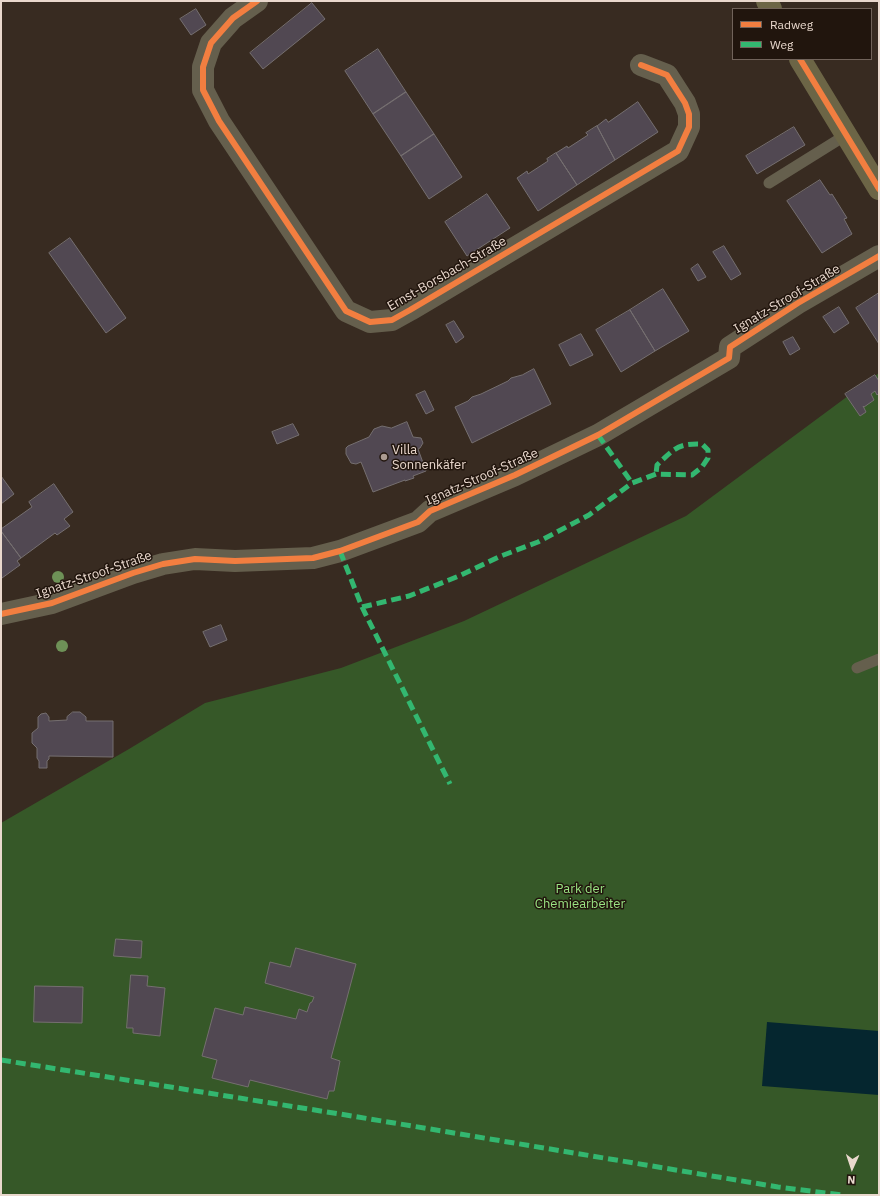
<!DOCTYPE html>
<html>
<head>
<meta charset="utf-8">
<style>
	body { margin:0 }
	#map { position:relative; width:880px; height:1196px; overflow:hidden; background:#382b21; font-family:"IBM Plex Sans",sans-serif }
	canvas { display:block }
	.frame { position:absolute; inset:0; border:2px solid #e9d8cd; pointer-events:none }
	.legend { position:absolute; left:732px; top:8px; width:140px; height:52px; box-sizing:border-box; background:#21150d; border:1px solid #71635a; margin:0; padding:5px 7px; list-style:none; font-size:12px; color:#e9d8cd }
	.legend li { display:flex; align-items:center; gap:8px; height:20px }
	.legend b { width:20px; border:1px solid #71635a }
	.north { position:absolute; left:832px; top:1148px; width:40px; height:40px; -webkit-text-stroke:3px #21150d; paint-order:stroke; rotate:183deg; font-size:11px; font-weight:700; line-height:16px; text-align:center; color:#e9d8cd }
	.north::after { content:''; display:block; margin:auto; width:14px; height:18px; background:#e9d8cd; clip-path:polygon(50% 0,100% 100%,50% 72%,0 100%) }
</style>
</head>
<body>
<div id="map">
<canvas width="880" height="1196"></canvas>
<div class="frame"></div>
<ul class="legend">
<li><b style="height:5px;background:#f27e40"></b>Radweg</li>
<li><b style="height:5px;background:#33b770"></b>Weg</li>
</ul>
<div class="north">N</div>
</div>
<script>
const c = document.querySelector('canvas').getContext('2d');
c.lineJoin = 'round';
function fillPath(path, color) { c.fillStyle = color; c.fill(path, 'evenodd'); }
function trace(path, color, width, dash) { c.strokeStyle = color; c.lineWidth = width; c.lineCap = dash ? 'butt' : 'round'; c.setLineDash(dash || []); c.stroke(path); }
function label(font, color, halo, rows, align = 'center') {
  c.font = font + ' "IBM Plex Sans",sans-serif'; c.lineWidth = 3; c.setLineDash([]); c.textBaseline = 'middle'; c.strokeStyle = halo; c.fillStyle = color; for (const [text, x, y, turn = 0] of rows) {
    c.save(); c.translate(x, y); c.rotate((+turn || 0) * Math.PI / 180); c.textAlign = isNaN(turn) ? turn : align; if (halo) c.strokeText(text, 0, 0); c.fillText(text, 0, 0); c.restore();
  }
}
fillPath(new Path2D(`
	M 879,373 L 879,1195 L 1,1195 L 1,823 L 129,749 L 205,703 L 341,668 L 464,621 L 686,516 Z`), '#365828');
fillPath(new Path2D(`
	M 767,1022 L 879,1031 L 879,1095 L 762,1086 Z`), '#05262f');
const building = new Path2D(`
	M 312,3 L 325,19 L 263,69 L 250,53 Z
	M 196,9 L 206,25 L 191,35 L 180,19 Z
	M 378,49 L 406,92 L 373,114 L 345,71 Z
	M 406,92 L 434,134 L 401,156 L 373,114 Z
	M 638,102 L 658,132 L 615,160 L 597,126 L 606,119 L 608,122 Z
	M 597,126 L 615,160 L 577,185 L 556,153 L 567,146 L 568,148 L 588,135 L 586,133 Z
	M 794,127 L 805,145 L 757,174 L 746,156 Z
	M 434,134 L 462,177 L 429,199 L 401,156 Z
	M 556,153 L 577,185 L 538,211 L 517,178 L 527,171 L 528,174 L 548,161 L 547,159 Z
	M 820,180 L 830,195 L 832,194 L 847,218 L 844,219 L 852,234 L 822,253 L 787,201 Z
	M 487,194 L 510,228 L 467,256 L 445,222 Z
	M 70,238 L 126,318 L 106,333 L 49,253 Z
	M 724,246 L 741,274 L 731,280 L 713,252 Z
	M 698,264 L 706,277 L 698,281 L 691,269 Z
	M 663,289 L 689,331 L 655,351 L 630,310 Z
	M 879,293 L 879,344 L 856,308 Z
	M 839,307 L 849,323 L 834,333 L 823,317 Z
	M 630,310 L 655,351 L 621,372 L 596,330 Z
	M 454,321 L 464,337 L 456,343 L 446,325 Z
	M 581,334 L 593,355 L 570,366 L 559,345 Z
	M 793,337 L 800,349 L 790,355 L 783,342 Z
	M 534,369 L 551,404 L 472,443 L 455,407 L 468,401 L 472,397 L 481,394 L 508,381 L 511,378 L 522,375 Z
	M 875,375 L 879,381 L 879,393 L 877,395 L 875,391 L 871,394 L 874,400 L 864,407 L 863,406 L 866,412 L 860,416 L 845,394 Z
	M 425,391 L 434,410 L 426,414 L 416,395 Z
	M 407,422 L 413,437 L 421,438 L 423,443 L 420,448 L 418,449 L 426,471 L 413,476 L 414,478 L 405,481 L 405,480 L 373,492 L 361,462 L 356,464 L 351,463 L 346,454 L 346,448 L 348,446 L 369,437 L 374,429 L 382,426 L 391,428 Z
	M 293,424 L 299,435 L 277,444 L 272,432 Z
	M 1,476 L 14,494 L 1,504 Z
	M 54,484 L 73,512 L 64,519 L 70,526 L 57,535 L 55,533 L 21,558 L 1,531 L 1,529 L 32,507 L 29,502 Z
	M 1,531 L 21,558 L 17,561 L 20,565 L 2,578 L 1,576 Z
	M 221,625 L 227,640 L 210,647 L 203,632 Z
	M 73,712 L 80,712 L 86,717 L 86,721 L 113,721 L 113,757 L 49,756 L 49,759 L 47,761 L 47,768 L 39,768 L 39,761 L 37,758 L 37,748 L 32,743 L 32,733 L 38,728 L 38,717 L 41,714 L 46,713 L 49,717 L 49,721 L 67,720 L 67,717 Z
	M 116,939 L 142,941 L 141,958 L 114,956 Z
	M 296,948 L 356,964 L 331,1058 L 340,1061 L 334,1091 L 329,1091 L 327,1099 L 250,1080 L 248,1087 L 212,1078 L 217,1060 L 202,1056 L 215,1008 L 243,1015 L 245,1007 L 296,1019 L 299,1009 L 307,1012 L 310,1003 L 312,1002 L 314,997 L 265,983 L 270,962 L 290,967 Z
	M 131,975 L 148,976 L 147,986 L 165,988 L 160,1036 L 133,1033 L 133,1028 L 127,1028 Z
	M 35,986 L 83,987 L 82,1023 L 34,1022 Z`);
fillPath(building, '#514852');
trace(building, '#756f70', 1);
trace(new Path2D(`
	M 769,183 L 846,135
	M 857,668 L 879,659`), '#655f4d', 11);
trace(new Path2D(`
	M 257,1 L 233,18 L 211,43 L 203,67 L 203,90 L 219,121 L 346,311 L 370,322 L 392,320 L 410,310 L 678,151 L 689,127 L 689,114 L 685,103 L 667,75 L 641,65
	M 1,614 L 52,603 L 133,573 L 163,564 L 195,559 L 235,561 L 313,558 L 340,551 L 418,522 L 430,511 L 515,475 L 598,435 L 729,358 L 730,347 L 798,303 L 879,256`), '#655f4d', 22);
trace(new Path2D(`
	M 767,1 L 771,9
	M 800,59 L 879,189`), '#6c6546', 22);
trace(new Path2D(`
	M 598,435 L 632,483
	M 340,551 L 362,607 L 450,784
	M 362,607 L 409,596 L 459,576 L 501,556 L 538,542 L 589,515 L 632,483 L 656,474 L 692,475 L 702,467 L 708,458 L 708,450 L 702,444 C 678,443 674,449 657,465 L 656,474
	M 1,1060 L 346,1115 L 778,1187 L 842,1195`), '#33b770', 5, [10, 5]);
trace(new Path2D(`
	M 257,1 L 233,18 L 211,43 L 203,67 L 203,90 L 219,121 L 346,311 L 370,322 L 392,320 L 410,310 L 678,151 L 689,127 L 689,114 L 685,103 L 667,75 L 641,65
	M 800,59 L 879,189
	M 1,614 L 52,603 L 133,573 L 163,564 L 195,559 L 235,561 L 313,558 L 340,551 L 418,522 L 430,511 L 515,475 L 598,435 L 729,358 L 730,347 L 798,303 L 879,256`), '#f27e40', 6);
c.fillStyle = '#6e9157';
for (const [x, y] of [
	[58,577],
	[62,646]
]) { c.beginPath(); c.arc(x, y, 6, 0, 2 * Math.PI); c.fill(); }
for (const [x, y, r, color] of [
	[384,457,4,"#ab9b91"]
]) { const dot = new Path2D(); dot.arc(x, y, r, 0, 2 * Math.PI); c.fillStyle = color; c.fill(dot); trace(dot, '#21150d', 1.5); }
label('13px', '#e9d8cd', '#21150d', [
	["Ernst-Borsbach-Straße",447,274,-30],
	["Ignatz-Stroof-Straße",787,299,-31],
	["Ignatz-Stroof-Straße",482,477,-24],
	["Ignatz-Stroof-Straße",94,575,-19]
]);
label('13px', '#e9d8cd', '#21150d', [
	["Villa",392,450],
	["Sonnenkäfer",392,465]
], 'left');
label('13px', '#9ae483', '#21150d', [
	["Park der",580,889],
	["Chemiearbeiter",580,904]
]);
</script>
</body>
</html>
